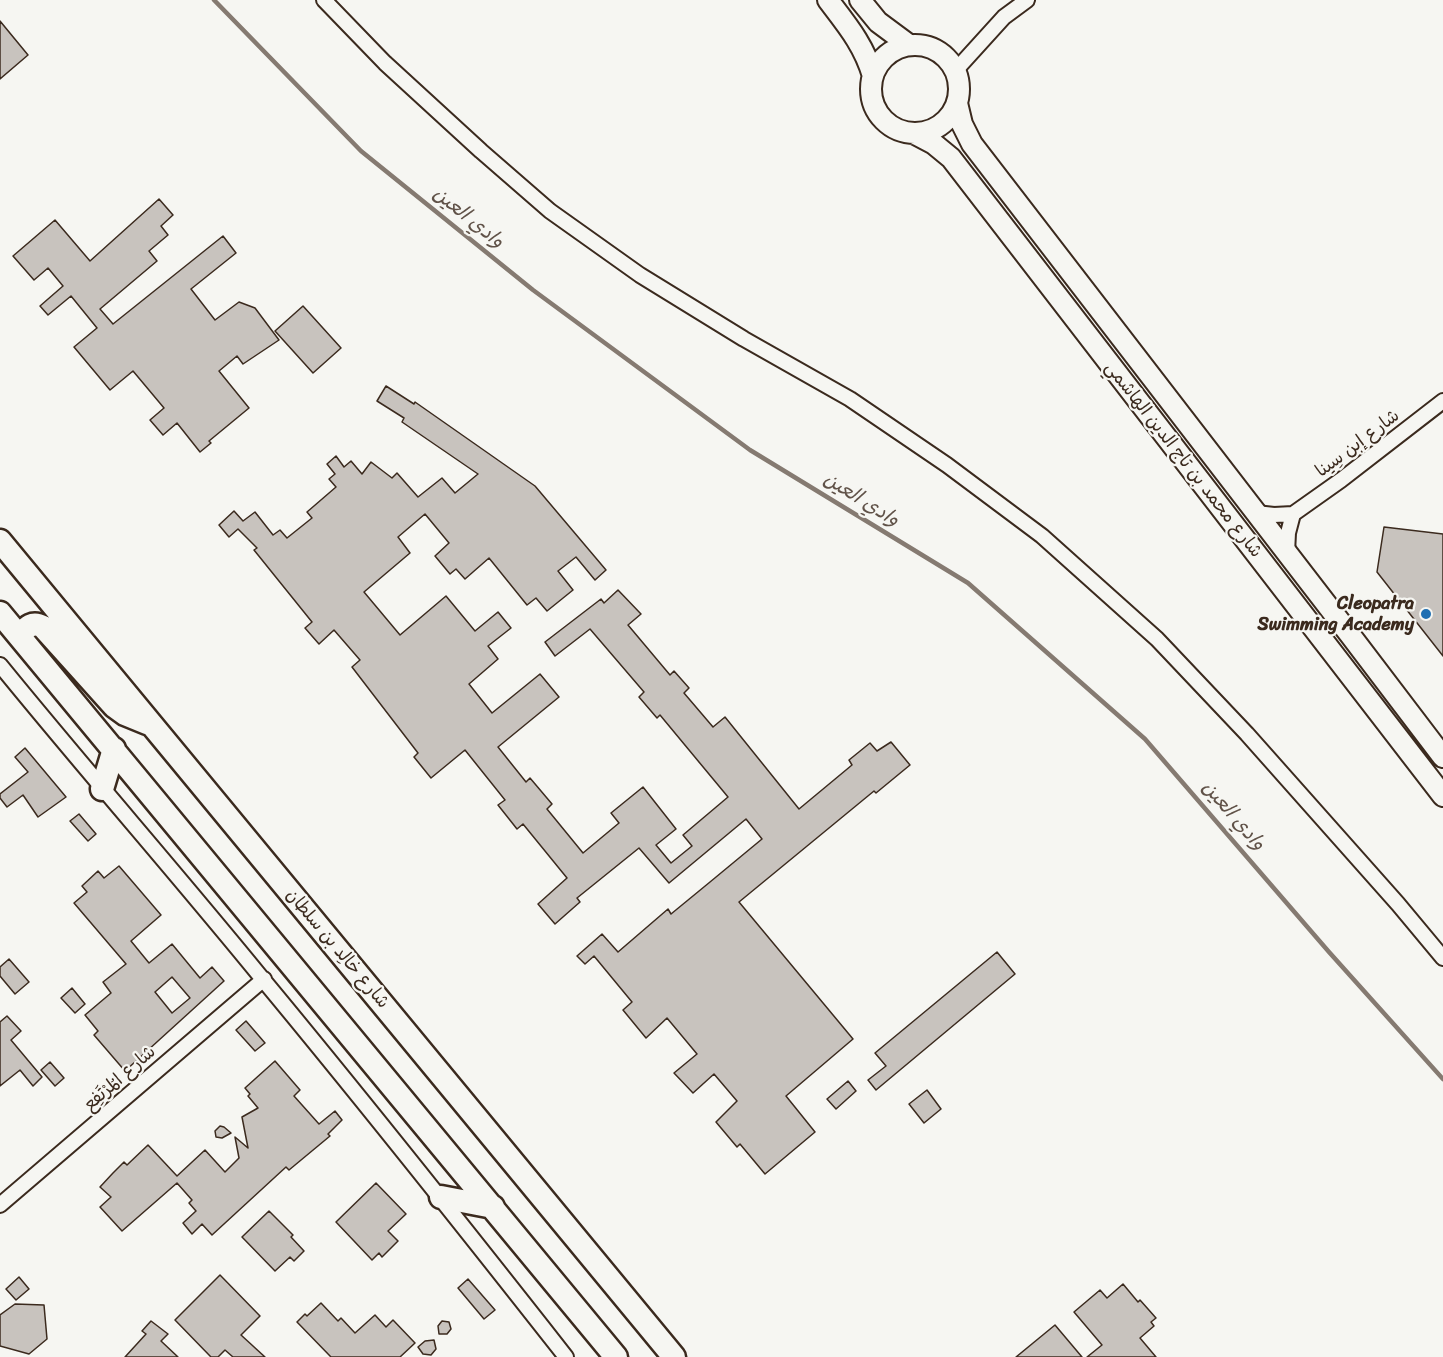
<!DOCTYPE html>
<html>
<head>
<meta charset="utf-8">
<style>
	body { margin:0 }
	canvas { display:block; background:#f6f6f2 }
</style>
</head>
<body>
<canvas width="1443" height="1357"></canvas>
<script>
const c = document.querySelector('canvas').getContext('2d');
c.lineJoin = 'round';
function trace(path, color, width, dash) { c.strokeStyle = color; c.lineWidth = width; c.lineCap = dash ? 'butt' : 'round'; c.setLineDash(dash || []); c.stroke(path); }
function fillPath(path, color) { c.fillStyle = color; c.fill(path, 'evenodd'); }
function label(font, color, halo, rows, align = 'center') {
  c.font = font + ' Sriracha,"Playpen Sans Arabic",sans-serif'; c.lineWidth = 4.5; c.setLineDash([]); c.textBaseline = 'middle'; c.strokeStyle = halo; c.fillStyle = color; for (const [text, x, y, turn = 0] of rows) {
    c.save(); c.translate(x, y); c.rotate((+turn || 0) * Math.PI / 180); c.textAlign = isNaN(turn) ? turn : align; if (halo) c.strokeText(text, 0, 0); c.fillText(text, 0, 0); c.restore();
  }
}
trace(new Path2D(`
	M 214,0 L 361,151 L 533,290 L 750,450 L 968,583 L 1145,739 L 1329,952 L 1443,1079`), '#857a71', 4.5);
const building = new Path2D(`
	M 0,21 L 28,55 L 0,79 Z
	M 159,199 L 173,215 L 161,226 L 168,235 L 149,251 L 157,261 L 100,309 L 113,324 L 223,236 L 236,253 L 191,289 L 215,320 L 239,302 L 255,308 L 279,340 L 243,364 L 237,356 L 219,371 L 249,408 L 209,441 L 211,443 L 200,452 L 177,423 L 163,435 L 150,420 L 164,408 L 133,371 L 110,390 L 74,347 L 97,328 L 71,296 L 48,315 L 40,306 L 63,286 L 48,268 L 34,280 L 13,256 L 55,220 L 90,261 Z
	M 303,306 L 341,348 L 313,373 L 275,331 Z
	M 386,386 L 414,404 L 415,402 L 535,486 L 606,570 L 595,580 L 576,557 L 558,571 L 573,590 L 547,611 L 536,598 L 527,605 L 489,558 L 465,579 L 456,569 L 450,574 L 435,556 L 449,543 L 425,514 L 398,537 L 410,553 L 364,592 L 400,635 L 446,596 L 475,631 L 498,612 L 511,628 L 488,646 L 498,659 L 469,684 L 492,713 L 540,674 L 559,697 L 498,747 L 526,782 L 530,778 L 552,804 L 547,809 L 583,853 L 619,823 L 611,813 L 643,787 L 676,829 L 656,845 L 671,863 L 692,846 L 683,835 L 728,797 L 660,715 L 657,718 L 639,697 L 644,692 L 590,629 L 555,656 L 545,642 L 601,599 L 604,603 L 618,590 L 641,614 L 628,625 L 670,675 L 674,671 L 689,688 L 684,693 L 713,727 L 725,717 L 799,809 L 852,765 L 849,760 L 870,743 L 877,751 L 891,742 L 910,765 L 876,793 L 874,791 L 739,902 L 853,1039 L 786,1096 L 815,1132 L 765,1174 L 740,1144 L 737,1147 L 716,1122 L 737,1101 L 714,1074 L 693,1093 L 674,1073 L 697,1054 L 667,1018 L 646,1038 L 623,1010 L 632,1002 L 594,956 L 585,964 L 577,956 L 602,934 L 618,952 L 668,909 L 671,914 L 710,882 L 762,839 L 746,819 L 669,883 L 639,848 L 577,898 L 580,902 L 555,924 L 538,904 L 567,878 L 523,824 L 517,829 L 498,805 L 505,800 L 465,750 L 431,778 L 414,757 L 418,753 L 352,667 L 360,660 L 334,630 L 319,644 L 305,628 L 312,622 L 254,550 L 257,548 L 238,529 L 229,537 L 219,525 L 234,511 L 243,521 L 255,512 L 273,535 L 280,530 L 287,538 L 312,518 L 307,512 L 336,487 L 329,479 L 335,474 L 327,464 L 336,456 L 344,467 L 351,461 L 362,474 L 371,462 L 392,478 L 397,473 L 418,497 L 442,478 L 455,493 L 478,474 L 402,422 L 404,418 L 377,401 Z
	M 1384,527 L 1443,534 L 1443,656 L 1377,572 Z
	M 25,748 L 66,797 L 38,817 L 23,795 L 7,807 L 0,798 L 0,794 L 28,772 L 15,757 Z
	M 79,814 L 96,834 L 88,841 L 70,821 Z
	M 119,866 L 161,915 L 131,941 L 149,963 L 172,944 L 200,978 L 212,967 L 224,981 L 125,1071 L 94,1035 L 98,1031 L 85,1015 L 111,993 L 103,982 L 126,964 L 74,903 L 87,892 L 82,886 L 98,871 L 104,878 ZM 172,977 L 190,998 L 172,1013 L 155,992 Z
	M 997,952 L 1015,974 L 876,1090 L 868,1080 L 886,1066 L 875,1053 Z
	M 9,959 L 29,982 L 15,994 L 0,976 L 0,967 Z
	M 72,988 L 85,1004 L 75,1013 L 61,998 Z
	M 7,1016 L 21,1031 L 11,1040 L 42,1077 L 33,1086 L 20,1070 L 0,1086 L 0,1022 Z
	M 246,1021 L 265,1043 L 255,1051 L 236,1030 Z
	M 275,1061 L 300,1090 L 294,1096 L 319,1124 L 335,1111 L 342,1120 L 328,1134 L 330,1136 L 289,1170 L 286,1167 L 212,1235 L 202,1224 L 192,1234 L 183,1223 L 196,1211 L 189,1203 L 192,1200 L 177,1183 L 122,1231 L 100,1207 L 111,1197 L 100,1187 L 113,1173 L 124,1162 L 127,1165 L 148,1145 L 177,1176 L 205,1150 L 225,1172 L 239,1158 L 235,1137 L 248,1148 L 242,1117 L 258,1108 L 248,1096 L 250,1094 L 245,1088 Z
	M 50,1062 L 64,1078 L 55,1086 L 41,1070 Z
	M 848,1081 L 856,1091 L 836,1109 L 827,1099 Z
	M 927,1090 L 941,1109 L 924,1123 L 909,1104 Z
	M 220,1126 L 224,1127 L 231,1133 L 222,1138 L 216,1137 L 215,1131 Z
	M 376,1183 L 406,1214 L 388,1231 L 398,1241 L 382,1257 L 379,1253 L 372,1260 L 336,1222 Z
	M 269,1211 L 293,1235 L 291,1237 L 304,1251 L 294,1261 L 290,1257 L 275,1271 L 242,1237 Z
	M 220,1275 L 260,1316 L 241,1335 L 265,1357 L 233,1357 L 225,1350 L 218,1357 L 211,1357 L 175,1320 Z
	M 19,1277 L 29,1289 L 16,1300 L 6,1289 Z
	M 468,1279 L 495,1310 L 484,1319 L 458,1288 Z
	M 1123,1284 L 1138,1302 L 1140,1300 L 1156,1318 L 1151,1322 L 1154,1326 L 1140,1338 L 1156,1357 L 1087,1357 L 1102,1345 L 1074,1312 L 1100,1290 L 1107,1298 Z
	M 321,1303 L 338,1321 L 341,1318 L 355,1333 L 375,1315 L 386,1327 L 393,1320 L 415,1343 L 400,1357 L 331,1357 L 297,1322 L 305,1314 L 307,1316 Z
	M 15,1304 L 44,1305 L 47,1339 L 29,1354 L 0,1346 L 0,1315 Z
	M 151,1321 L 168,1334 L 161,1341 L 178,1357 L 125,1357 L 146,1334 L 142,1331 Z
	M 442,1321 L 449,1322 L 451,1329 L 447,1334 L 439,1334 L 438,1326 Z
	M 1055,1325 L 1082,1357 L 1016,1357 Z
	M 434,1340 L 436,1349 L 431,1355 L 423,1354 L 418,1347 L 425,1341 Z`);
fillPath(building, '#c8c3be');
trace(building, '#3b2a1e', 1.5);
const street = new Path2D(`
	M 324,0 L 385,63 L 481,151 L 550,211 L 640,275 L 744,339 L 850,399 L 947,465 L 1042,536 L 1157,639 L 1247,734 L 1398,904 L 1443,958
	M 955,71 L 1004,17 L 1027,0
	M 1256,513 L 1274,515 L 1293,514 L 1341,480 L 1443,401
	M 1287,553 L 1288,533 L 1293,514
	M 0,665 C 87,772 178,875 265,982 C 367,1105 467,1231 566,1357
	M 0,1205 L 264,979`);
const secondary = new Path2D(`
	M 828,0 C 847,25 864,45 873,76
	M 860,0 L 878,22 L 909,45
	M871 89a44 44 0 1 1 88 0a44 44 0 1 1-88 0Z
	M 957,103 L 962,124 L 972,144 L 1351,636 L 1443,757
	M 915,134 L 934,144 L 951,158 L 1443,796`);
const primary = new Path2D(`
	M 0,541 L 674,1357
	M 0,613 L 616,1357
	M 20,635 C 27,627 32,621 43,627 L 114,706 L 125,714 L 147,723
	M 102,789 L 114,749
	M 441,1197 L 493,1207`);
trace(street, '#3b2a1e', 18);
trace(secondary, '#3b2a1e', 24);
trace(primary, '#3b2a1e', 27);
trace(street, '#f6f6f2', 14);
trace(secondary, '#f6f6f2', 20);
trace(primary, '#f6f6f2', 22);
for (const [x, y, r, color] of [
	[1426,614,6,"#1f6fb2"]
]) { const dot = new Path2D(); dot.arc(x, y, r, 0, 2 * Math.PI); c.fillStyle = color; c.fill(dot); trace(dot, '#f6f6f2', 2); }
label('18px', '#3b2a1e', '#f6f6f2', [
	["شارع إبن سِينا",1358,444,-37],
	["شارع محمد بن تاج الدين الهاشمي",1183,460,52],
	["شارع خالِد بن سلطان",337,949,50],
	["شارع المُرْتَفِع",120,1079,-41]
]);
label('bold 18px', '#3b2a1e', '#f6f6f2', [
	["Cleopatra",1414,604],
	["Swimming Academy",1414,625]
], 'right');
label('italic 20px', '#605248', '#f6f6f2', [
	["وادي العين",468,218,39],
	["وادي العين",861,500,32],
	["وادي العين",1233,816,49]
]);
</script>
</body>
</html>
